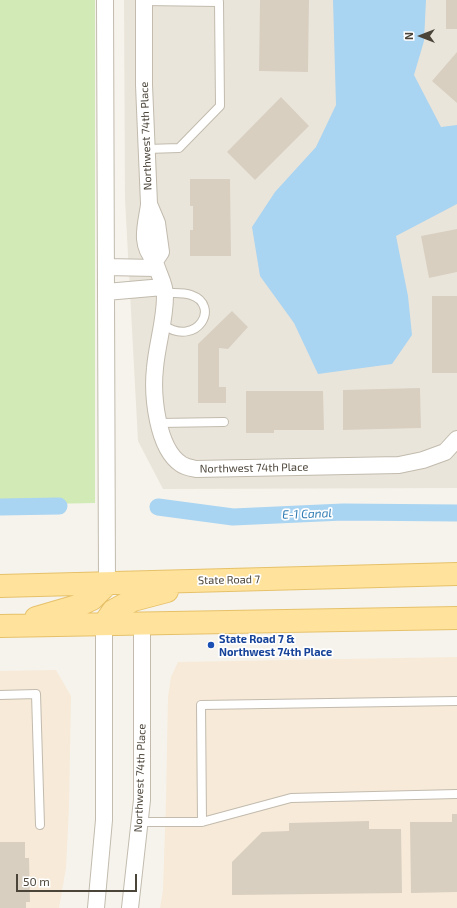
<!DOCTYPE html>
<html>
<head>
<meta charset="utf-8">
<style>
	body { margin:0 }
	#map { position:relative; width:457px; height:908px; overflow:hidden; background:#f6f3ec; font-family:"Exo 2",sans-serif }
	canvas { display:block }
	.north { position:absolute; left:401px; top:16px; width:40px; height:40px; -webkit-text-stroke:3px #fff; paint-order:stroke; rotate:270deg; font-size:11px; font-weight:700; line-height:16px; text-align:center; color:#4b4439 }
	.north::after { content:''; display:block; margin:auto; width:14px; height:18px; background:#4b4439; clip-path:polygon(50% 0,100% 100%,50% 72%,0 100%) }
	.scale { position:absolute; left:16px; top:874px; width:121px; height:18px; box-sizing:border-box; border:2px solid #4b4439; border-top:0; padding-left:5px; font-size:12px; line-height:14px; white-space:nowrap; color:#4b4439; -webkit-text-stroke:3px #fff; paint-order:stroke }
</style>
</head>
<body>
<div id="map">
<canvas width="457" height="908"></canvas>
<div class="north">N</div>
<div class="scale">50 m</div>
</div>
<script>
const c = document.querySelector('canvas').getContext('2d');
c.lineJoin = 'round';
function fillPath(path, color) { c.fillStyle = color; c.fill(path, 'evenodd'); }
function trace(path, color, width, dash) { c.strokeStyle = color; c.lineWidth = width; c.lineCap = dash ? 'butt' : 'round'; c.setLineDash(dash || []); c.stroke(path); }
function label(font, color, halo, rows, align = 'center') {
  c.font = font + ' "Exo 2",sans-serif'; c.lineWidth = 3.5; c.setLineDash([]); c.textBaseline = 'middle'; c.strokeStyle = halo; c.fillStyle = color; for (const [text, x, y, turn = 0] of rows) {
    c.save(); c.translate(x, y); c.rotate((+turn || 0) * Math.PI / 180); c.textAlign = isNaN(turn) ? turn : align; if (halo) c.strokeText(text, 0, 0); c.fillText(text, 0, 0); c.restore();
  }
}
fillPath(new Path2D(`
	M 124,0 L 457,0 L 457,488 L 163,489 L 138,441 L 125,199 Z`), '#eae5da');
fillPath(new Path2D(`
	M 457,657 L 457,908 L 160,908 L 163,890 L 166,801 L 168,697 L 171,677 L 178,662 Z
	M 56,670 L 71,696 L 69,807 L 66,868 L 59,908 L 0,908 L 0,671 Z`), '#f7ead8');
fillPath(new Path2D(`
	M 0,0 L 95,0 L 95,503 L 0,505 Z`), '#d2eab5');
fillPath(new Path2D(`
	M 333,0 L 426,0 L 424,41 L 414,75 L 441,127 L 457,125 L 457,204 L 396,236 L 408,296 L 412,335 L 392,364 L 318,374 L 294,323 L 260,276 L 252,227 L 275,192 L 316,147 L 336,105 Z`), '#a9d4f2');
trace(new Path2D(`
	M 0,507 L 59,506
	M 158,507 L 233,517 L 343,512 L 457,513`), '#a9d4f2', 17);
fillPath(new Path2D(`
	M 260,0 L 309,0 L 308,72 L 259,71 Z
	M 446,0 L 457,0 L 457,29 L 446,29 Z
	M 457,52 L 457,103 L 432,81 Z
	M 281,97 L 309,126 L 255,180 L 227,152 Z
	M 190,179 L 230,179 L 231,256 L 190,256 L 190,230 L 193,230 L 193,206 L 190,206 Z
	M 457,229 L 457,272 L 429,278 L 421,236 Z
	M 432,296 L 457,296 L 457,373 L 432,373 Z
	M 232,311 L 248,327 L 228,349 L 219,348 L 219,387 L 226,387 L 226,403 L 198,403 L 198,344 Z
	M 420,388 L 421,428 L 343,430 L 343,390 Z
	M 246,391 L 323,391 L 324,430 L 274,430 L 274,433 L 246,433 Z
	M 452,814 L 457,814 L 457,892 L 411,893 L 410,822 L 452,822 Z
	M 369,821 L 369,829 L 401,829 L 402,893 L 232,895 L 232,862 L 262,832 L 289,831 L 289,823 Z
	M 0,842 L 25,842 L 25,858 L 29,858 L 30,902 L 26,902 L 26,908 L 0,908 Z`), '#d8cfc1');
const lane = new Path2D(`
	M 144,1 L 219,2 L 220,106 L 179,148 L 147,149
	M 163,325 C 198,348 221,305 191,295 C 183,292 174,293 166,293
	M 159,423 L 224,422
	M 0,695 L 36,694 L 40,825
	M 140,822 L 202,822 L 291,798 L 457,794
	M 202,822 L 201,705 L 457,701`);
const street = new Path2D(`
	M 105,0 L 107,584
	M 144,0 L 144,85 L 149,204 L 157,223 L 161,252 L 155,261 C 157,272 166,285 165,296 C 165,321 157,344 155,368 C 152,395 157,448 181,464 C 185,467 191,468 196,469 L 399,465 L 423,460 L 445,452 L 457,439
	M 149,205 C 146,226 139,244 155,261
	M 106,267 L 156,268
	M 106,292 L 163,287
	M 96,908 L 104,820 L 104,624
	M 130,908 L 142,800 L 142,624`);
const primary = new Path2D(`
	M 0,586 L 457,574
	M 36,618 L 77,606 L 92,599 L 107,584
	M 104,624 L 113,611 L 133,600 L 167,591
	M 0,626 L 457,618`);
trace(lane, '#c2bbae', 10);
trace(street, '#c2bbae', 18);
trace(primary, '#e6c16a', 24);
trace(lane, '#fff', 8);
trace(street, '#fff', 16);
trace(primary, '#ffe39c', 22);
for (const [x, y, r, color] of [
	[211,645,4,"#1a4fb4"]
]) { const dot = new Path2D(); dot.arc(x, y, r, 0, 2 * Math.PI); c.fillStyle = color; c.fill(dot); trace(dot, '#fff', 1.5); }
label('11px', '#4b4439', '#fff', [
	["Northwest 74th Place",146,136,-92],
	["Northwest 74th Place",254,468,-1],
	["State Road 7",229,580,-1],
	["Northwest 74th Place",140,778,-88]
]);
label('bold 11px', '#164399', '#fff', [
	["State Road 7 &",219,639],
	["Northwest 74th Place",219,652]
], 'left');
label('italic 12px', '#2e7ab2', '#fff', [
	["E-1 Canal",307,514,-2]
]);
</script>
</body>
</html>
